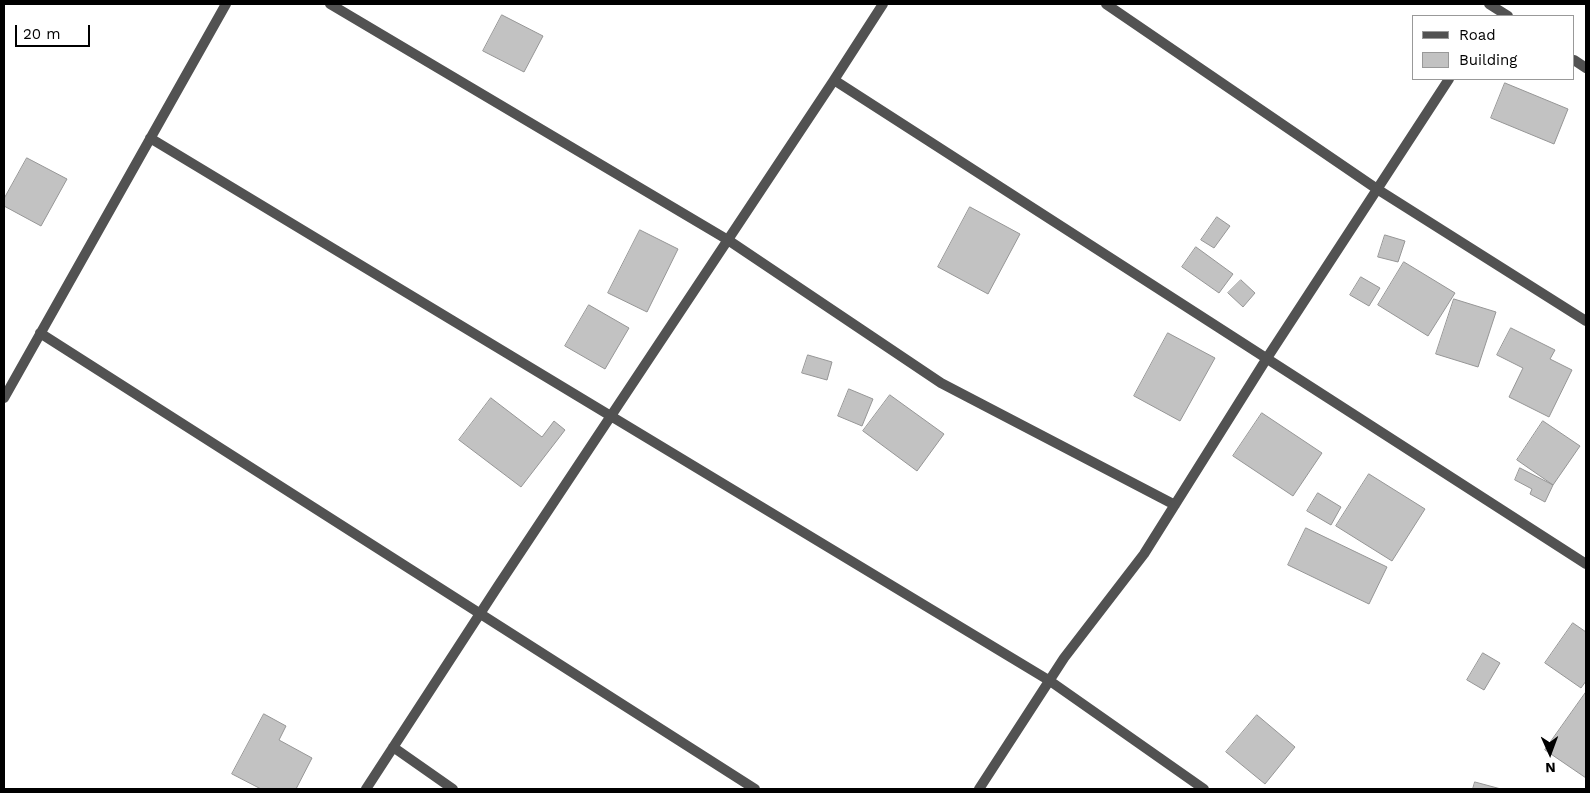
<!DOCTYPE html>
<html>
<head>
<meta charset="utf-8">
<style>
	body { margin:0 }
	#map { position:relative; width:1590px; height:793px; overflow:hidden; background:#fff; font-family:"Work Sans",sans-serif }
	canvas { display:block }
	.frame { position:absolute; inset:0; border:5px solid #000; pointer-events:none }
	.legend { position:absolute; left:1412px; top:15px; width:162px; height:65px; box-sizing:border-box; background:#fff; border:1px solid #999; margin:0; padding:6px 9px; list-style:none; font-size:15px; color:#000 }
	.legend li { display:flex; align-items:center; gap:10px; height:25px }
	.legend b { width:25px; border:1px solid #999 }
	.north { position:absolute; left:1525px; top:728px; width:50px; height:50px; -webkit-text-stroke:4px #fff; paint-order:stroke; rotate:178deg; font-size:14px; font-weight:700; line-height:20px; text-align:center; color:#000 }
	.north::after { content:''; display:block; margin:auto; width:18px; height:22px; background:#000; clip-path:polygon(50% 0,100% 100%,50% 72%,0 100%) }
	.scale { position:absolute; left:15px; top:25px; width:75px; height:22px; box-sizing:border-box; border:2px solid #000; border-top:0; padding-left:6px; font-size:15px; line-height:18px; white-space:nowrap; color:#000; -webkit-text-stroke:4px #fff; paint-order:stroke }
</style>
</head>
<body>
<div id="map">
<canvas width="1590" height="793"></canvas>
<div class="frame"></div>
<ul class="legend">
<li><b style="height:6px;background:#525252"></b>Road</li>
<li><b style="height:14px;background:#c2c2c2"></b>Building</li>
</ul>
<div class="north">N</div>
<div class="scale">20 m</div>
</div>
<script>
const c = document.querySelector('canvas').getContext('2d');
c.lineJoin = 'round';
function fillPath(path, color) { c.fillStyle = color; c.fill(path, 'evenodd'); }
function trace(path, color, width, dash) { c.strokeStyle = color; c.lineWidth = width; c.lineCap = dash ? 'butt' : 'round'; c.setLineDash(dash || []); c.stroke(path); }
const building = new Path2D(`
	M 502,15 L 543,36 L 524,72 L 483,51 Z
	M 1505,83 L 1568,109 L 1554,144 L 1491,118 Z
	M 27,158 L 67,179 L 41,226 L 4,206 L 4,199 Z
	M 970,207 L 1020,234 L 988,294 L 938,267 Z
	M 1217,217 L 1230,226 L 1214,248 L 1201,240 Z
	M 640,230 L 678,249 L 647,312 L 608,293 Z
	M 1385,235 L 1405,241 L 1398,262 L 1378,257 Z
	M 1196,247 L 1233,274 L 1219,293 L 1182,267 Z
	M 1404,262 L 1455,293 L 1428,336 L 1378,305 Z
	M 1361,277 L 1380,288 L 1369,306 L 1350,295 Z
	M 1241,280 L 1255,293 L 1243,307 L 1228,293 Z
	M 1454,299 L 1496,312 L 1478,367 L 1436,354 Z
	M 589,305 L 629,328 L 605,369 L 565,346 Z
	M 1511,328 L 1555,350 L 1550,359 L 1572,370 L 1549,417 L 1509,397 L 1523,368 L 1497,355 Z
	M 1168,333 L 1215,358 L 1180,421 L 1134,396 Z
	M 808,355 L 832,362 L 827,380 L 802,373 Z
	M 849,389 L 873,399 L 862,426 L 838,416 Z
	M 890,395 L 944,434 L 917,471 L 863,431 Z
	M 491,398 L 542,437 L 554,421 L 565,430 L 521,487 L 459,440 Z
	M 1262,413 L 1322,453 L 1293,496 L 1233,456 Z
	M 1543,421 L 1580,446 L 1553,485 L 1517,460 Z
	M 1520,468 L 1553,485 L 1545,502 L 1530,494 L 1532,489 L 1515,480 Z
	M 1369,474 L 1425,509 L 1392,561 L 1336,526 Z
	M 1318,493 L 1341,507 L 1331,525 L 1307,511 Z
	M 1306,528 L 1387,567 L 1369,604 L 1288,565 Z
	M 1573,623 L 1586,632 L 1586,681 L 1581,688 L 1545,663 Z
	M 1483,653 L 1500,663 L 1484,690 L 1467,680 Z
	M 1586,692 L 1586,778 L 1545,750 Z
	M 264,714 L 286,726 L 279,740 L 312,758 L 296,789 L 261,789 L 232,774 Z
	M 1257,715 L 1295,747 L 1265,784 L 1226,752 Z
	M 1475,782 L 1501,789 L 1473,789 Z`);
fillPath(building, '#c2c2c2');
trace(building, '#969696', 1);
trace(new Path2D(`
	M 330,4 L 728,240 L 941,383 L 1175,505
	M 1106,4 L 1377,189 L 1586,321
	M 1489,4 L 1508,16
	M 1574,60 L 1586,68
	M 834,80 L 883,4
	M 150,138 L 1050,681 L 1204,789
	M 40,333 L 755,789
	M 4,398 L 226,4
	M 393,747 L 453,789
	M 366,789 L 498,586 L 834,80 L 1586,564
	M 979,789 L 1064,658 L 1144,554 L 1267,358 L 1449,79`), '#525252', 10);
</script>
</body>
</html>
